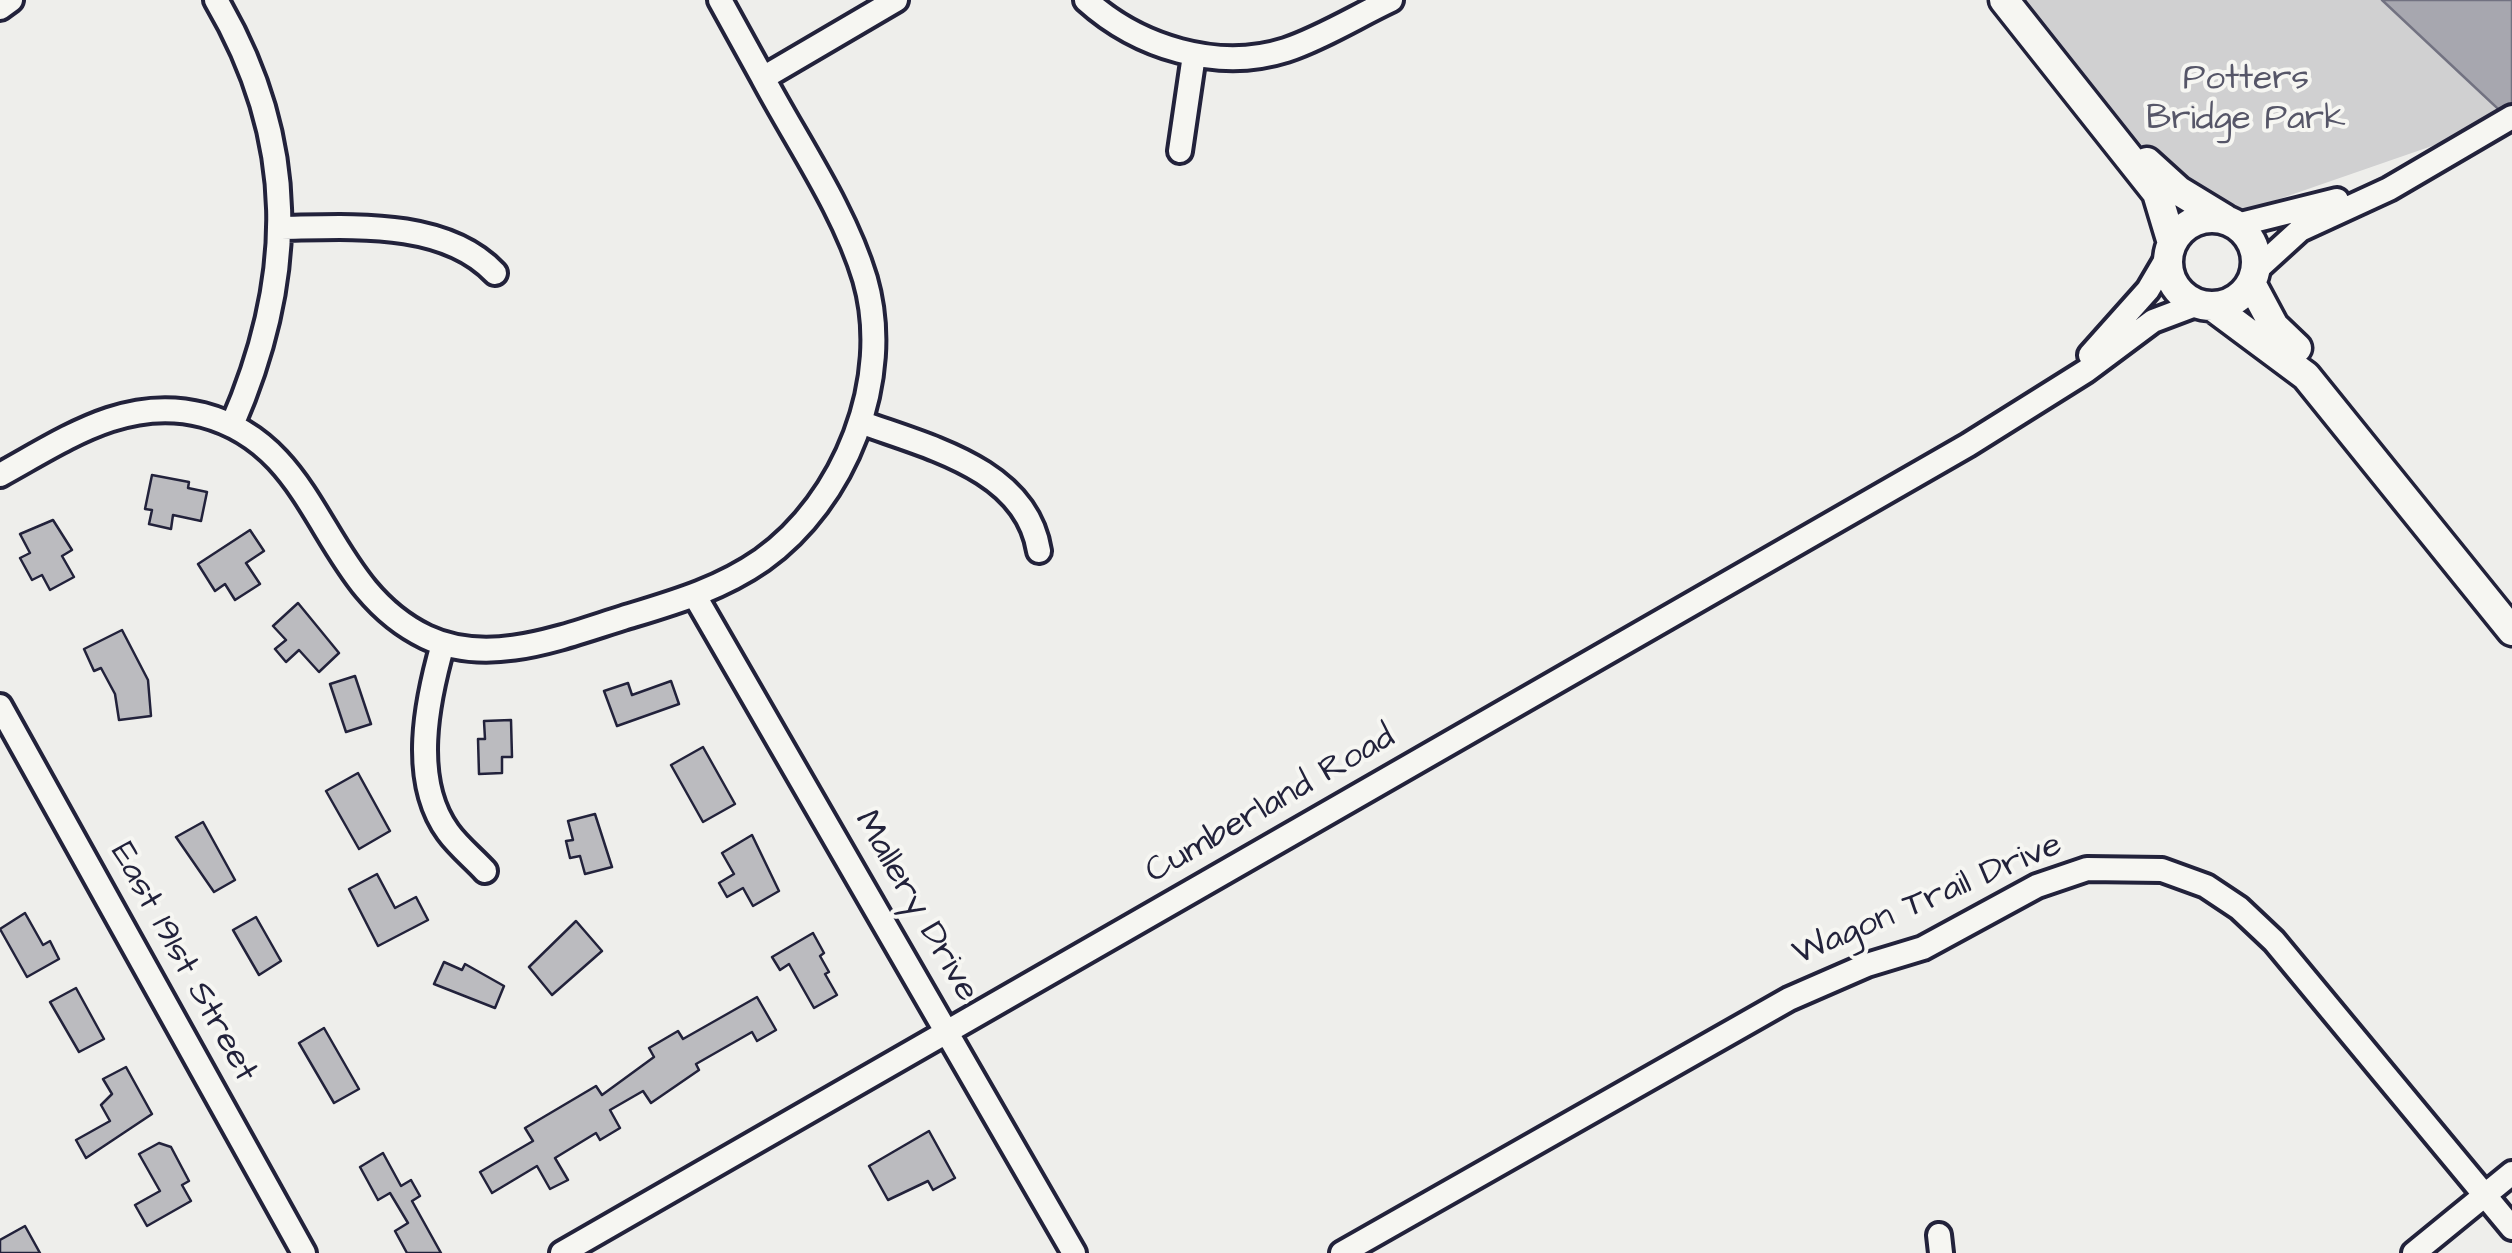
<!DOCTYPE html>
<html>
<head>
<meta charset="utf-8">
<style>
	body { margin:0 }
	canvas { display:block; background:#eeeeeb }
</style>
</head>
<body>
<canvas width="2512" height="1253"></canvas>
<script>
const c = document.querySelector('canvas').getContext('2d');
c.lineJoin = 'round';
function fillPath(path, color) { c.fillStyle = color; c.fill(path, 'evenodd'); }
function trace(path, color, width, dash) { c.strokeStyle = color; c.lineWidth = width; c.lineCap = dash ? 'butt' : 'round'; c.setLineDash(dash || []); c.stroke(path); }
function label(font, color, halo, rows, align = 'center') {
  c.font = font + ' "Architects Daughter",sans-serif'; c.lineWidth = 8; c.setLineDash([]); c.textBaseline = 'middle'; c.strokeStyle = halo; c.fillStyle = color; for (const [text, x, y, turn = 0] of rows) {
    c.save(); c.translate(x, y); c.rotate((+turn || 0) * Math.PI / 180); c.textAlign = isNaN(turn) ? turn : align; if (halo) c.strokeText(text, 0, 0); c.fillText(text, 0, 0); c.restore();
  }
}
fillPath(new Path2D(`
	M 2004,0 L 2384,0 L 2507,120 L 2233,215 L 2157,193 Z`), '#d0d0d1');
const water = new Path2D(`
	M 2382,0 L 2512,0 L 2512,122 Z`);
fillPath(water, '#a7a7af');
trace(water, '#727281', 2.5);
const building = new Path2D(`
	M 152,475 L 189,482 L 188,488 L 207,492 L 201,521 L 173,515 L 171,529 L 149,524 L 152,510 L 145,509 Z
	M 53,520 L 72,550 L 62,556 L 74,577 L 50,590 L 42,575 L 32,580 L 20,558 L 30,553 L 20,534 Z
	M 250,530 L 264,551 L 246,563 L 260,584 L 235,600 L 225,584 L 215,591 L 198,564 Z
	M 298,603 L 339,653 L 319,672 L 299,650 L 286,662 L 275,649 L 286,640 L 273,626 Z
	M 122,630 L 148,680 L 151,716 L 119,720 L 115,694 L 101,668 L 94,671 L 84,649 Z
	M 355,676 L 371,724 L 346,732 L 330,684 Z
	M 671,681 L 679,704 L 617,726 L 604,691 L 628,683 L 632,695 Z
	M 511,720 L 512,757 L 502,757 L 502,773 L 479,774 L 478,739 L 485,739 L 484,721 Z
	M 703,747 L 735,804 L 703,822 L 671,765 Z
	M 358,773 L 390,831 L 359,849 L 326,791 Z
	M 595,814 L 612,867 L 585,874 L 580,856 L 570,858 L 566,841 L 573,840 L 568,821 Z
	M 203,822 L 235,880 L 214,892 L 176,837 Z
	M 752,835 L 779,891 L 753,906 L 743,888 L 727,897 L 719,883 L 734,874 L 722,853 Z
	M 377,874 L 395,908 L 416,897 L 428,920 L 378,946 L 349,889 Z
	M 25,913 L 43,945 L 50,941 L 59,959 L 27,977 L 0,929 Z
	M 256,917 L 281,961 L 259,975 L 233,930 Z
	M 576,921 L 602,951 L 552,995 L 529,967 Z
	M 813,933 L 824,953 L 820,956 L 829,972 L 825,974 L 837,995 L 814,1008 L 789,964 L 780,970 L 772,957 Z
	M 444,962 L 462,970 L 465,964 L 504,986 L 495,1008 L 434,984 Z
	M 76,988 L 104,1039 L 79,1052 L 50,1002 Z
	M 757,997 L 776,1030 L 757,1041 L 752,1032 L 696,1064 L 699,1070 L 651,1103 L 643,1091 L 610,1110 L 620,1128 L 600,1140 L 596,1133 L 555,1158 L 568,1180 L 550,1189 L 537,1166 L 492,1193 L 480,1172 L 533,1141 L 525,1128 L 596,1086 L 602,1095 L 654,1057 L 649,1048 L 678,1031 L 683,1039 Z
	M 324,1028 L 359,1089 L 334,1103 L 299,1043 Z
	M 126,1067 L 152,1114 L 86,1158 L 76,1140 L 110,1121 L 101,1105 L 112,1094 L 103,1079 Z
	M 929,1131 L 955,1178 L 933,1190 L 928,1181 L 888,1200 L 869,1166 Z
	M 159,1143 L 171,1147 L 189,1181 L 182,1185 L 191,1201 L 147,1226 L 135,1205 L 160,1191 L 139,1154 Z
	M 383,1153 L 401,1186 L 411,1180 L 420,1196 L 412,1201 L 441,1253 L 407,1253 L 395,1231 L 408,1223 L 390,1193 L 378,1200 L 360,1167 Z
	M 25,1226 L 40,1253 L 0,1253 L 0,1240 Z`);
fillPath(building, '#bbbbbf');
trace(building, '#22223b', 2.5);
const minor = new Path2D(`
	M 216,0 C 299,141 296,278 232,425
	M 720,0 L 763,78
	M 1086,0 C 1138,47 1217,72 1286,50 C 1322,38 1357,16 1391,0
	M 0,8 L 11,0
	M 1180,151 L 1194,55
	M 2237,225 L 2337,200
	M 281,228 C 349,227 444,219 495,273
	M 2255,271 L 2300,230 L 2389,189 L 2512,117
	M 2090,355 L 2148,290 L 2168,256
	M 860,422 C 928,447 1026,469 1039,551
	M 0,475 C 64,440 126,395 203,415 C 324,447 318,585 426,637 C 489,667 562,637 623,618 C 672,603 719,590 762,560 C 845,501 894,379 865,279 C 844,209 797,142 763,78 L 896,0
	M 695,596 L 1074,1253
	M 443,644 C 427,700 410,780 448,832 C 458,846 473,858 485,871
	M 0,706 L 304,1253
	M 1939,1235 L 1941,1253
	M 562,1253 L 1968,445 L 2086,371 L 2153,321 L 2198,304
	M 1342,1253 L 1789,999 L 1867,965 L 1923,948 L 2037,886 L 2087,869 L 2162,870 L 2206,886 L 2239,908 L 2274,941 L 2512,1228
	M 2414,1253 L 2512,1173`);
const major = new Path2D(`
	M 2004,0 L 2157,193 L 2172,243
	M 2147,162 L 2179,191 L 2225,219
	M2168 262a44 44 0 1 1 88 0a44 44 0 1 1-88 0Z
	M 2251,283 L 2274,326 L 2297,348
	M 2212,306 L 2306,376 L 2512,631`);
trace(minor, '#22223b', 30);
trace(major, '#22223b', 35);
trace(minor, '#f6f6f2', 22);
trace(major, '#f6f6f2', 28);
label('35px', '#565668', '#f6f6f2', [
	["Potters",2246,81],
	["Bridge Park",2246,121]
]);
label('35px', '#22223b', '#f6f6f2', [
	["Cumberland Road",1271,806,-30],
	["Wagon Trail Drive",1928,901,-23],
	["Mallery Drive",915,907,60],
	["East 191st Street",182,963,61]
]);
</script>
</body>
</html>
